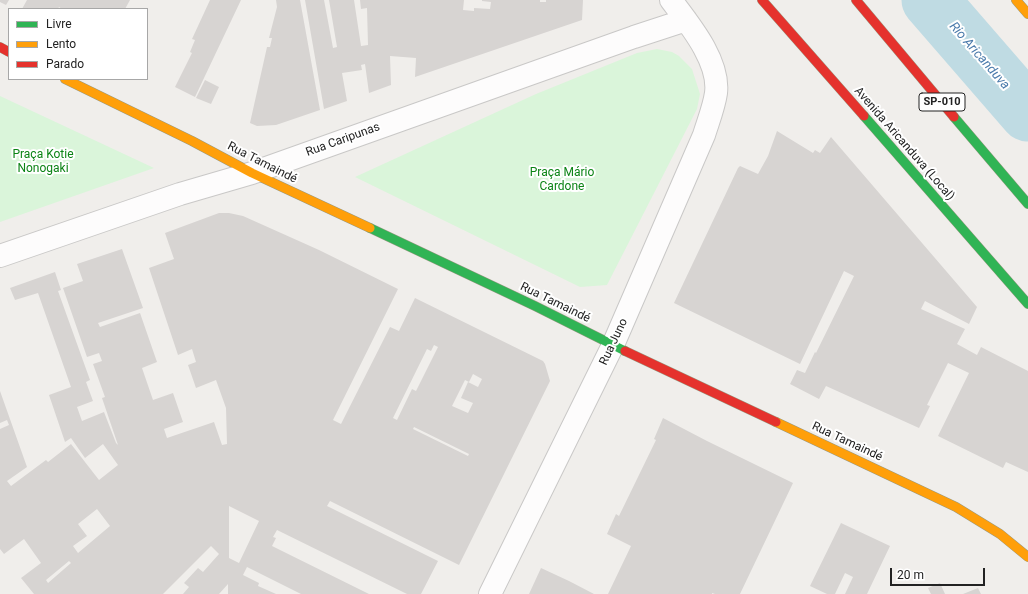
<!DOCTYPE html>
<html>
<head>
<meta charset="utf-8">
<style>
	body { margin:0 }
	#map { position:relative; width:1028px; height:594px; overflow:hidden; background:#f0eeeb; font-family:Roboto,sans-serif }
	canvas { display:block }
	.legend { position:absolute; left:8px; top:8px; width:140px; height:72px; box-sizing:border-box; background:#fff; border:1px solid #a7a7a7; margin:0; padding:5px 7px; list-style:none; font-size:12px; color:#222 }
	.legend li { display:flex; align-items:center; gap:8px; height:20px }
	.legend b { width:20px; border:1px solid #a7a7a7 }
	.scale { position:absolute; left:890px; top:568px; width:95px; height:18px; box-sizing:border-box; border:2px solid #222; border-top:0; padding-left:5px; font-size:12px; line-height:14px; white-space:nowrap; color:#222; -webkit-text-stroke:3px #fff; paint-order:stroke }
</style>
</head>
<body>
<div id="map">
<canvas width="1028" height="594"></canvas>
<ul class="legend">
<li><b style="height:5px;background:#30b455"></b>Livre</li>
<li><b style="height:5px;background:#ff9f0a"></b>Lento</li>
<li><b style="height:5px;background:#e5322d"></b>Parado</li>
</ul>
<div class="scale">20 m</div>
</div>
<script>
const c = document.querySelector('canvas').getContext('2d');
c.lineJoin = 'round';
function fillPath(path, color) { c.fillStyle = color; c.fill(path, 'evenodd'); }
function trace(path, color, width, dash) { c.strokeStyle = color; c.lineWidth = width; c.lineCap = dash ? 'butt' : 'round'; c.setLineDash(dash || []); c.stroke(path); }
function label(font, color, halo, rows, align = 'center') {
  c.font = font + ' Roboto,sans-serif'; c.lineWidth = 4; c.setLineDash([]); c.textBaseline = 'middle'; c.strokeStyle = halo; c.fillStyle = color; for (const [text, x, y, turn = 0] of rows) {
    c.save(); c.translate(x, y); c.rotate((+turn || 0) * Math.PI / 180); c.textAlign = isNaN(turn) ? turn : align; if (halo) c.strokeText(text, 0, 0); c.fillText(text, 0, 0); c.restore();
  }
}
fillPath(new Path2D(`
	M 657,49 L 672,52 L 679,56 L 692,69 L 700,94 L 697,109 L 607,285 L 580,287 L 355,177 L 536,94 L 637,53 Z
	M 0,96 L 154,168 L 0,222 Z`), '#daf5da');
trace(new Path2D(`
	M 930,0 L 1028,113`), '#bfdbe3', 57);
fillPath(new Path2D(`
	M 0,0 L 9,0 L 6,5 L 0,2 Z
	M 27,0 L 130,0 L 125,9 L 62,9 L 59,7 L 58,9 L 22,9 Z
	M 210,0 L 241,0 L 195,97 L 175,87 L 192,53 L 190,52 L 195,40 L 192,39 Z
	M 276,0 L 300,0 L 320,110 L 276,125 L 257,126 L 250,123 L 267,47 L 270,47 L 272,38 L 269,38 L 277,7 Z
	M 305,0 L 324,0 L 333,48 L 337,47 L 329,0 L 354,0 L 361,46 L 368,45 L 367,8 L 361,9 L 360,0 L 464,0 L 463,10 L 474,11 L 474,8 L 490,9 L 491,2 L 482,1 L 482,0 L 540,0 L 540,2 L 546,2 L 546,0 L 583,0 L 582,20 L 415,77 L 416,58 L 390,56 L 391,85 L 369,93 L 365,64 L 361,65 L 362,70 L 342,73 L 347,101 L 324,109 Z
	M 205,80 L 219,87 L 211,104 L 196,98 Z
	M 777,131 L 813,153 L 815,150 L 820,153 L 831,137 L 977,307 L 969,324 L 925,301 L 921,309 L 965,329 L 957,344 L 977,355 L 981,347 L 1028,371 L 1028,472 L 1006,462 L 1003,468 L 938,436 L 969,373 L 948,363 L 927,405 L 930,406 L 919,428 L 826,386 L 819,399 L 790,384 L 797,370 L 805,373 L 815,352 L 816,353 L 854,276 L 844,271 L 800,364 L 674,303 L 738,168 L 740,166 L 758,174 L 768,156 Z
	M 219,213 L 229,213 L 243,216 L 319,250 L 398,289 L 333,420 L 341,424 L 390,327 L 399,331 L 415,298 L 543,361 L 545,364 L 550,381 L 459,565 L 330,501 L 327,506 L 438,561 L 421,594 L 407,594 L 277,530 L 273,537 L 276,538 L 272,546 L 369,594 L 301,594 L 247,567 L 243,575 L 259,583 L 258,586 L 276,594 L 228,594 L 228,584 L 219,594 L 183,594 L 189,587 L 184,583 L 198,568 L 203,572 L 219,554 L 211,546 L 163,594 L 34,594 L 21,578 L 41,563 L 24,539 L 4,554 L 0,549 L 0,429 L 9,425 L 7,420 L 0,423 L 0,391 L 27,467 L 7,481 L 11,486 L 46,460 L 48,462 L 71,444 L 99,480 L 118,465 L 103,444 L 85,458 L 71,438 L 65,442 L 49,395 L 71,387 L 38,293 L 15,300 L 10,288 L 55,272 L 61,290 L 58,291 L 90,380 L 86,382 L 93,401 L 77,407 L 82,421 L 104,412 L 116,443 L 118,445 L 102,398 L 105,397 L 93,364 L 102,361 L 99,353 L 87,357 L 63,288 L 83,281 L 77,264 L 122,249 L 143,308 L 98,323 L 100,327 L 140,313 L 157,362 L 142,368 L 153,400 L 173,393 L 183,422 L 164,429 L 167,438 L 214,422 L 222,445 L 227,444 L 226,408 L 216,380 L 196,388 L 188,365 L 196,362 L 192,349 L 178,355 L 149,268 L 174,259 L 165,233 ZM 434,345 L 438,347 L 416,391 L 412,389 L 397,420 L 393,418 L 427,349 L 431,351 ZM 473,374 L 482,379 L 478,387 L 468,382 L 461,398 L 473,403 L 468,413 L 452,406 L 465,380 L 469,382 ZM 414,427 L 469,454 L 468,456 L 413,429 ZM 229,506 L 259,521 L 239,563 L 229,558 ZM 97,509 L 110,526 L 78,553 L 73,546 L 87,536 L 78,524 ZM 69,561 L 71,563 L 48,583 L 46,580 Z
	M 663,418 L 707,441 L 793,483 L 740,594 L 715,594 L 712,593 L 712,594 L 608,594 L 631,546 L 607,534 L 616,514 L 619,516 L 656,440 L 654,439 Z
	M 841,523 L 890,546 L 867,594 L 845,594 L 853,577 L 845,573 L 835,594 L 827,594 L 810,586 Z
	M 541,568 L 569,581 L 594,594 L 529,594 Z
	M 940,583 L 945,594 L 931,594 L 928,588 Z
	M 978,588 L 981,594 L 963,594 Z`), '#d7d4d2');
const street = new Path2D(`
	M 0,256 L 180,194 L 252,173 L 634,37 L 686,20
	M 490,594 L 613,345 L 704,135 C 708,122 714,107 716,93 C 720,61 689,24 671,0`);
const fast = new Path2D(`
	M 864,116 L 1028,304
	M 954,117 L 1028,204
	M 370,228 L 535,306 L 625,351`);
const slow = new Path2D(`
	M 1016,0 L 1028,14
	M 65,79 L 192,141 L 252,173 L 370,228
	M 776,422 L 956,507 L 1000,534 L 1028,557`);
const jam = new Path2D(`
	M 762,0 L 864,116
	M 856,0 L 954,117
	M 0,47 L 9,52
	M 625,351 L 776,422`);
trace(street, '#c9c8c7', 24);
trace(fast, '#999a82', 10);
trace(slow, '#999a82', 10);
trace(jam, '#999a82', 10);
trace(street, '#fdfcfc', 22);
trace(fast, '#30b455', 9);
trace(slow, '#ff9f0a', 9);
trace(jam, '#e5322d', 9);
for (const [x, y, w] of [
	[942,102,46]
]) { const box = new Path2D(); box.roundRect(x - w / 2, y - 9, w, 18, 3); c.fillStyle = '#fff'; c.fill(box); trace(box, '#222', 1); }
label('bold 11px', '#222', null, [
	["SP-010",942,102]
]);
label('12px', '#222', '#fff', [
	["Rua Caripunas",343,140,-20],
	["Avenida Aricanduva (Local)",904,144,49],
	["Rua Tamaindé",262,163,27],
	["Rua Tamaindé",555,303,26],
	["Rua Juno",614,342,-65],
	["Rua Tamaindé",847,442,25]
]);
label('12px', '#0c8416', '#fff', [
	["Praça Kotie",43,155],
	["Nonogaki",43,169],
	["Praça Mário",562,173],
	["Cardone",562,187]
]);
label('italic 13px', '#4a7aab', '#fff', [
	["Rio Aricanduva",979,56,49]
]);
</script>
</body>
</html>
